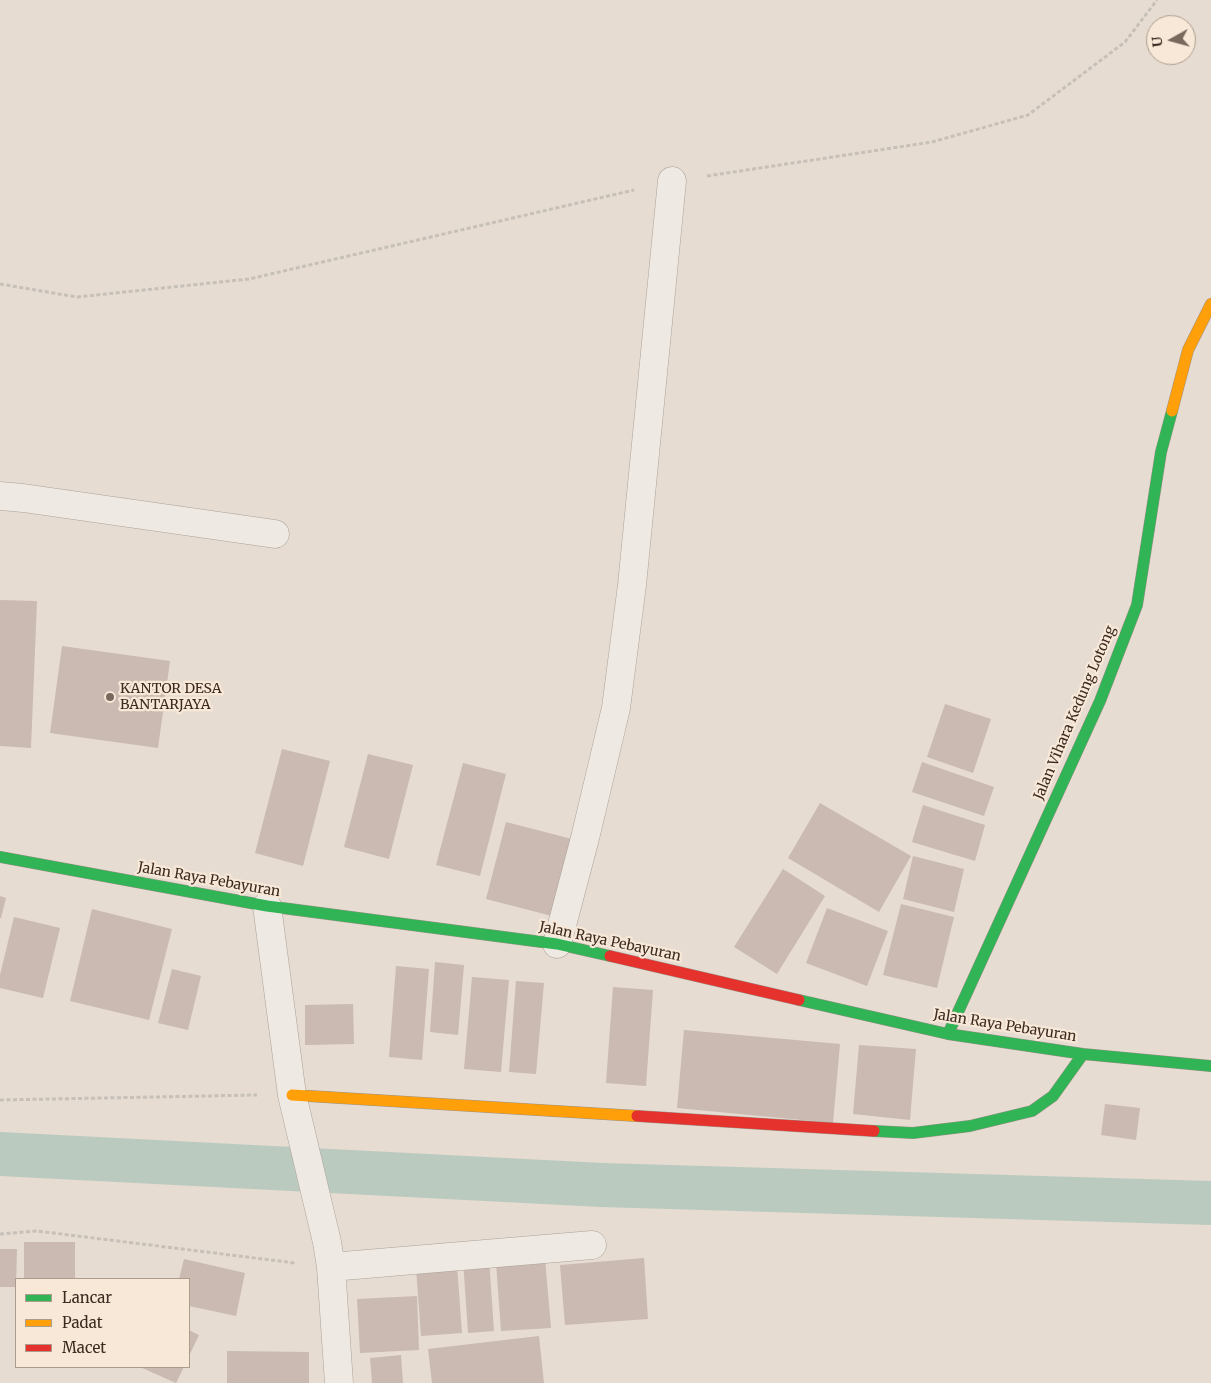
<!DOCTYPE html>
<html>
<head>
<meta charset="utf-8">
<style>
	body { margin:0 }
	#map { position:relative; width:1211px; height:1383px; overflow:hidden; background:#e6dcd1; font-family:Merriweather,serif }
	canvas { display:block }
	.legend { position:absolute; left:15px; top:1278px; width:175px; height:90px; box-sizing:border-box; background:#f7e8d8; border:1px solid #ac9c8e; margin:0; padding:6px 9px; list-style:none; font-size:15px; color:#3c2920 }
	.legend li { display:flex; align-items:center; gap:10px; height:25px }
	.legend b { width:25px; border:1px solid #ac9c8e }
	.north { position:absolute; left:1146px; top:15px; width:50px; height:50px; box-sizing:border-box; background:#f7e8d8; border:1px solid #ac9c8e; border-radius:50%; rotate:263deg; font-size:14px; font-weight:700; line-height:20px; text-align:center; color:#3c2920 }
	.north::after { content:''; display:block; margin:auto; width:18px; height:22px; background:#78685e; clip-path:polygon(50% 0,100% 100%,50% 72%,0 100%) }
</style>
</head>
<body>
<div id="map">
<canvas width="1211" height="1383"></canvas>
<ul class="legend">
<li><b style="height:6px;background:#30b455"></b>Lancar</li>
<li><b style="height:6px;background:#ff9f0a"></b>Padat</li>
<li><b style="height:6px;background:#e5322d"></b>Macet</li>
</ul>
<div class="north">U</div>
</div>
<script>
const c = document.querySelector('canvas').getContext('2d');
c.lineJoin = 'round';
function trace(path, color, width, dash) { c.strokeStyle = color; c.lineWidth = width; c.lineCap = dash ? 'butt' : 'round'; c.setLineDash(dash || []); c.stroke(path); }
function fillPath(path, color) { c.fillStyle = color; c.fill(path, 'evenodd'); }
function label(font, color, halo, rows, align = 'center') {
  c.font = font + ' Merriweather,serif'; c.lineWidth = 4.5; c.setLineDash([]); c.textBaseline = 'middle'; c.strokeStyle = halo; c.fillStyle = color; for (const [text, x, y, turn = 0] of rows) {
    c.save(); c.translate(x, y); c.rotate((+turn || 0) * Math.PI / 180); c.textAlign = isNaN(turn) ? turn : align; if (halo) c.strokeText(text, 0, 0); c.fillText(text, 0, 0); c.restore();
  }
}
trace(new Path2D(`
	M 0,1154 L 602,1185 L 1211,1203`), '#bbcabf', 44);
fillPath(new Path2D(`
	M 0,600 L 37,601 L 31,748 L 0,746 Z
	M 62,646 L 170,661 L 158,748 L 50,733 Z
	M 945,704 L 991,719 L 973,773 L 927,757 Z
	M 282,749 L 330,761 L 303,866 L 255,853 Z
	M 368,754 L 413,765 L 389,859 L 344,847 Z
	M 922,762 L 994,787 L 984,816 L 912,792 Z
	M 463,763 L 506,774 L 480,876 L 436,865 Z
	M 820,803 L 911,856 L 879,912 L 788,858 Z
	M 923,805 L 985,825 L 975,861 L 912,842 Z
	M 506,822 L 572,839 L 552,916 L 486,899 Z
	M 913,856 L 964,869 L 954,912 L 903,899 Z
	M 783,869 L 825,896 L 777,974 L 734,947 Z
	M 0,896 L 6,898 L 1,918 L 0,918 Z
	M 901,904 L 954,917 L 937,988 L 883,975 Z
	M 827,908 L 888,931 L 867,986 L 806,963 Z
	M 92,909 L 172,929 L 149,1020 L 70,1001 Z
	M 14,917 L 60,928 L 43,998 L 0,988 L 0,975 Z
	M 435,962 L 464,965 L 458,1035 L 430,1032 Z
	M 396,966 L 429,969 L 422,1060 L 389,1057 Z
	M 172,969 L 201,976 L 188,1030 L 158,1023 Z
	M 472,977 L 509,980 L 501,1072 L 464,1069 Z
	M 516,981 L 544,983 L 536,1074 L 509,1072 Z
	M 613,987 L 653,990 L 646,1086 L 606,1083 Z
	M 353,1004 L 354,1044 L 305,1045 L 305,1005 Z
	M 684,1030 L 840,1044 L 833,1123 L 677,1108 Z
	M 859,1045 L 916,1049 L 910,1120 L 853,1114 Z
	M 1105,1104 L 1140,1108 L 1136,1140 L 1101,1135 Z
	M 24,1242 L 75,1242 L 75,1279 L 24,1279 Z
	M 0,1249 L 17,1249 L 16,1287 L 0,1287 Z
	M 489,1258 L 494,1331 L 468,1333 L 463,1260 Z
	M 644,1258 L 648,1319 L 565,1325 L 560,1265 Z
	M 184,1259 L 245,1273 L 236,1316 L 189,1306 L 189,1279 L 179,1279 Z
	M 545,1259 L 551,1328 L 501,1331 L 496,1263 Z
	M 457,1265 L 462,1333 L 421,1336 L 416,1268 Z
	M 417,1296 L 419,1350 L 360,1353 L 357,1299 Z
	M 189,1330 L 199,1335 L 189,1356 Z
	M 539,1336 L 544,1383 L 432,1383 L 428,1349 Z
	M 227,1351 L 309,1352 L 309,1383 L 227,1383 Z
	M 401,1355 L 403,1383 L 372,1383 L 370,1358 Z
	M 140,1367 L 184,1367 L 176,1383 Z`), '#cabab1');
const street = new Path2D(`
	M 0,496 L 23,498 L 275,534
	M 267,906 L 292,1095 L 327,1242 L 331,1267 L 339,1383
	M 557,944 L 585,838 L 616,708 L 632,585 L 672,181
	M 331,1267 L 592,1245`);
const fast = new Path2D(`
	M 0,857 L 267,906 L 557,944 L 610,956
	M 799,1000 L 948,1034 L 1083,1054 L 1211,1066
	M 948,1034 L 1100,701 L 1137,605 L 1161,452 L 1172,411
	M 874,1131 L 913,1133 L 970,1126 L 1032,1111 L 1053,1096 L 1083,1054`);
const slow = new Path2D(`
	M 1172,411 L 1188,350 L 1211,304
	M 292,1095 L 637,1116`);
const jam = new Path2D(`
	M 610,956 L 799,1000
	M 637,1116 L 874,1131`);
trace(street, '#aca299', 29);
trace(fast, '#9c9189', 12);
trace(slow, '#9c9189', 12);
trace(jam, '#9c9189', 12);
trace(new Path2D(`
	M 707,176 L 932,142 L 1028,115 L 1125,42 L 1157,0
	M 0,284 L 77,297 L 249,279 L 634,190
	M 0,1100 L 257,1095
	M 0,1234 L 37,1231 L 295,1263`), '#c7c0b9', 3, [4, 2.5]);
trace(street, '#eee9e3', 28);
trace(fast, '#30b455', 11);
trace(slow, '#ff9f0a', 11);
trace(jam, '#e5322d', 11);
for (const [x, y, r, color] of [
	[110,697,5,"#78685e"]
]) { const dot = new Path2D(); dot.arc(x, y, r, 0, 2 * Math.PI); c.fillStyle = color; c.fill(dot); trace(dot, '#f7e8d8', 2); }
label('14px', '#3c2920', '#f7e8d8', [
	["KANTOR DESA",120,689],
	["BANTARJAYA",120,705]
], 'left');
label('14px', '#3c2920', '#f7e8d8', [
	["Jalan Vihara Kedung Lotong",1075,713,-67],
	["Jalan Raya Pebayuran",209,880,10],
	["Jalan Raya Pebayuran",610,942,12],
	["Jalan Raya Pebayuran",1005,1026,9]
]);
</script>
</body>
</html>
